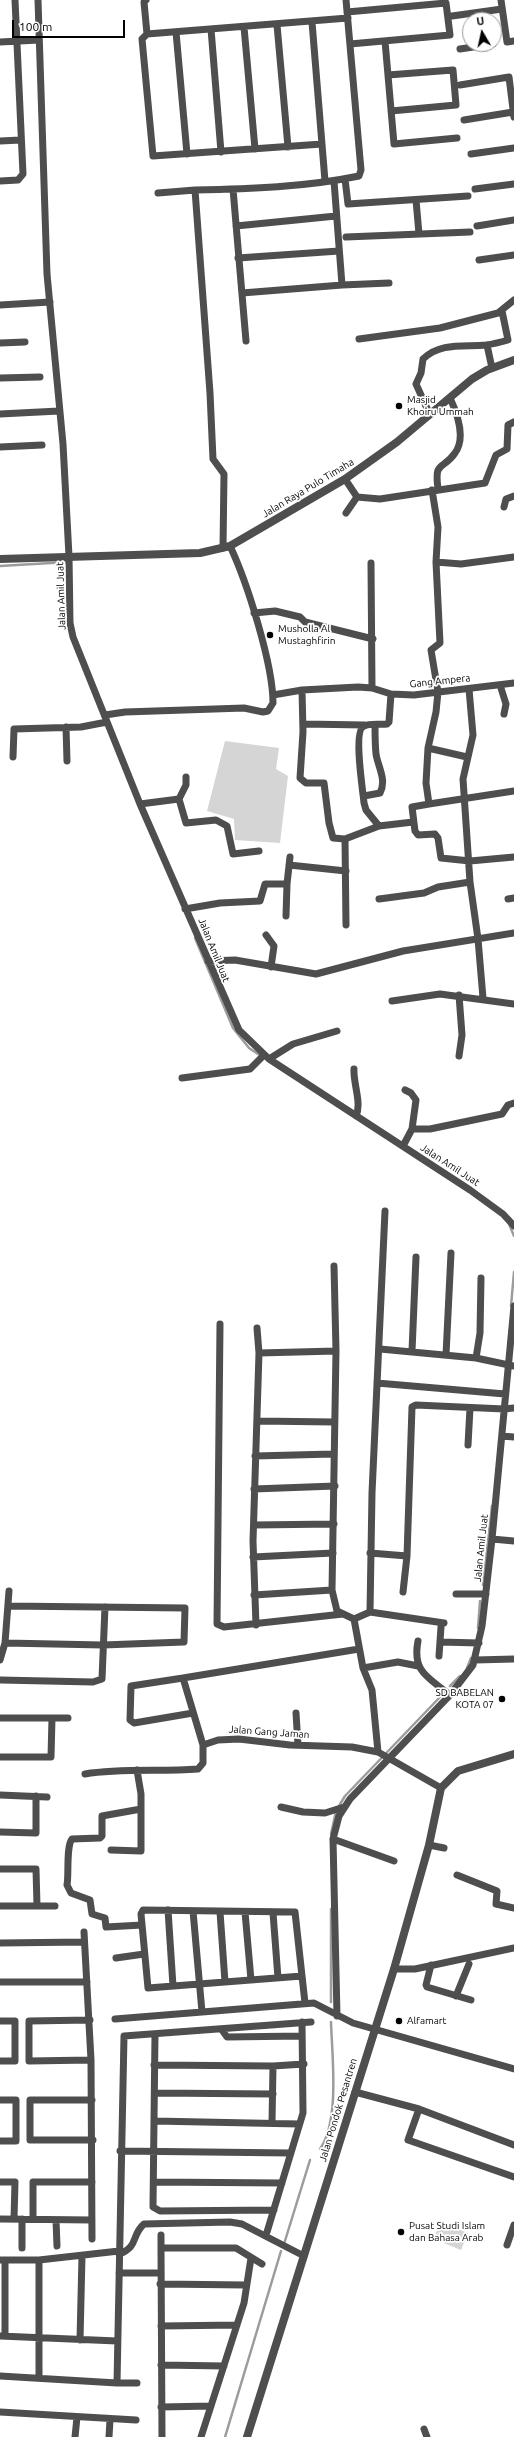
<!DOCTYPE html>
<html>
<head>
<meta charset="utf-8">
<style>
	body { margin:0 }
	#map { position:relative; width:514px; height:2437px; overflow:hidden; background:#fff; font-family:Ubuntu,sans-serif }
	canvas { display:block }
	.north { position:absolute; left:462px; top:12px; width:40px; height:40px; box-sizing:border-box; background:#fff; border:1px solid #999; border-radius:50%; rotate:351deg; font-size:11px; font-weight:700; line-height:16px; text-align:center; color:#000 }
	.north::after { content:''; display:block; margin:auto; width:14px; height:18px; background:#000; clip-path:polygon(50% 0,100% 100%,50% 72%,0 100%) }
	.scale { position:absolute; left:12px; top:20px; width:113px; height:18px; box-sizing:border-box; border:2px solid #000; border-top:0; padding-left:5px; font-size:12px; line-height:14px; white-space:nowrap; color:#000; -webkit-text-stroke:3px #fff; paint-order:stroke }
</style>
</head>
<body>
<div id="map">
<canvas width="514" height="2437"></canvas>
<div class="north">U</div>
<div class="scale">100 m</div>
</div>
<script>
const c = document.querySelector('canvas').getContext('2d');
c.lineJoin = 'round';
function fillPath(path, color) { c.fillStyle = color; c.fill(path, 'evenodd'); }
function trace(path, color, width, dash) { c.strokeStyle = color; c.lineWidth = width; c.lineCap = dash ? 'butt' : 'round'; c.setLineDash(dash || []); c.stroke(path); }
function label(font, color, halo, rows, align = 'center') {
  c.font = font + ' Ubuntu,sans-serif'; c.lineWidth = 3.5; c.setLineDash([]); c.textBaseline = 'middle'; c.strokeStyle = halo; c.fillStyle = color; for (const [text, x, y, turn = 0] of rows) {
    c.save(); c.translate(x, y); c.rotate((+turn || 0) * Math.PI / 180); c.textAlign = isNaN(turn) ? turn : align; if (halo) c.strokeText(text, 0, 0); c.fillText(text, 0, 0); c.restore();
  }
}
fillPath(new Path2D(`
	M 225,741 L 279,748 L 276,769 L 288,776 L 280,843 L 235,840 L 234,819 L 207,811 Z
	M 440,2222 L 468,2233 L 461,2250 L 434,2239 Z`), '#d5d5d5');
trace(new Path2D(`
	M 0,566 L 68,562
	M 195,938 L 233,1028 L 249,1048 L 261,1056
	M 509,1224 L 514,1236
	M 511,1306 L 514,1272
	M 483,1585 L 492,1506
	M 478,1628 L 480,1601
	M 467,1668 L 471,1658
	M 450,1686 L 460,1676
	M 339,1806 L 345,1796 L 442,1695
	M 331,1834 L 336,1811
	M 331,2002 L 331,1909
	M 320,2149 C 340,2121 332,2056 331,2022
	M 284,2244 L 310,2160
	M 225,2437 L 281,2251`), '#9c9c9c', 2.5);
trace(new Path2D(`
	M 38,0 L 47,274 L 63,444 L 69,556 L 70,623 L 73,637 L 140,804 L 239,1030 L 269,1059 L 470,1190 L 503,1214 L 514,1226
	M 146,0 L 144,2 L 147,34
	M 501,0 L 507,42 L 514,41
	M 347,12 L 446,3 L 450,35 L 350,44
	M 452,16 L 502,9
	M 312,22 L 325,181
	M 277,25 L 288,147
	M 244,27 L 255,149
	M 211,29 L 221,152
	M 176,32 L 187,154
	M 385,41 L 394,144 L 457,138
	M 0,42 L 39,40
	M 460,49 L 493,44
	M 388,75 L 453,70 L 456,105 L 391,111
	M 460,85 L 509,77 L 514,117
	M 464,120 L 513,112
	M 0,141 L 21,140
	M 322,144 L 153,156 L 142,39 L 147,34 L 348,18
	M 471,154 L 514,148
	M 345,179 L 348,204 L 468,196
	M 0,181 L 18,180 L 23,174 L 15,0
	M 233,189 L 246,341
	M 475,189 L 514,184
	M 158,193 L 195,190
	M 416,200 L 419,234
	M 236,226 L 336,216
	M 477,226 L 514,220
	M 346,237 L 470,232
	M 238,258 L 339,251
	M 479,260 L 514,255
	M 342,285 L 389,283
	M 242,293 L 342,285 L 334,181
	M 0,305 L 50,302
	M 359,339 L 440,328 L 498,313 L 514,300
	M 0,343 L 25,342
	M 487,345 L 492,368
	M 0,378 L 40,377
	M 0,414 L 59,411
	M 430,415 L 416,384 L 421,373 L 423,359 C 440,342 464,347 486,345 C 493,344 501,342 508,340 L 502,311
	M 0,447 L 42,445
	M 345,479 L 357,497 L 380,499 L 485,483 L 496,455 L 507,449 L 508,425 L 514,422
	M 438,489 C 434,459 443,471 455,453 C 466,438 457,413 450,398
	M 432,490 L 438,527 L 436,562 L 440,643 L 431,650 L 438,692 L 436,712 L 428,748 L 467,757
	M 504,507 L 506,499 L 514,496
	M 346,513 L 357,497
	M 223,548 L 224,474 L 213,459 L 210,393 L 195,190 C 249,189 306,187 359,176 L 361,170 L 346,0
	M 436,562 L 461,564 L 514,557
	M 371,563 L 372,688
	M 254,613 L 275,611 L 300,617 L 305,622 L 373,639
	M 500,685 L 506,704 L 504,714
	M 469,689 L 473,735 L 463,779 L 470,882 L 478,939 L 483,998
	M 302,690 L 303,732 L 300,778 L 306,783 L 324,783 L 329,823 L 333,838 L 345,839 L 346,925
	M 273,695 L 302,690 L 358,687 L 372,688 L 391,694 L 414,695 L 514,683
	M 105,715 L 125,712 L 244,708 L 263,712 L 268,711 L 273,703 C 273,664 247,582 230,546
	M 303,724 L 365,725
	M 66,727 L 67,761
	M 428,748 L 426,783 L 429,804 L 412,807 L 415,831 L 418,835 L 435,834 L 438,838 L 441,858 L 470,861 L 514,857
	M 13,757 L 14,729 L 81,727 L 107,722
	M 364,796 L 380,793 C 387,780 378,767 376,754 C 375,744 375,735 375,725
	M 179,799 L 186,785 L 186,777
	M 140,804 L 179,799 L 186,823 L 216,820 L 227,826 L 233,854 L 259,851
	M 429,804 L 514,791
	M 379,826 L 366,810 L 364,803 C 363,791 353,730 364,726 C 370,723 381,725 387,724 L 389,722 L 391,694
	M 345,839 L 379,826 L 413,822
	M 289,865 L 346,871
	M 379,899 L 424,893 L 438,887 L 470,882
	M 508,899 L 514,898
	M 185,909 L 220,903 L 260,901 L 265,884 L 287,884 L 290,857
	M 286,916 L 287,884
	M 266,935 L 274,946 L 271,967
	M 208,961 L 235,960 L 316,974 L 403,951 L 514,933
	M 459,995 L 462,1035 L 459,1056
	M 392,1001 L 440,994 L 514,1004
	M 269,1059 L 293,1044 L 337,1031
	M 354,1069 C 353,1083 362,1103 356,1116
	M 182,1078 L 250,1069 L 264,1055
	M 405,1090 L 411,1093 L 416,1100 L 412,1129
	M 403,1146 L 412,1129 L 430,1129 L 502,1114 L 508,1105 L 514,1103
	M 334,1266 L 336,1351 L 332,1590 L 337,1611 L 354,1619 L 370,1612 L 372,1493 L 385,1211
	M 220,1324 L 217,1624 L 224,1627 L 343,1614
	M 257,1328 L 259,1353
	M 380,1349 L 476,1358 L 514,1366
	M 412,1351 L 416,1257
	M 446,1355 L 451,1253
	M 476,1358 L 480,1333 L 481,1278
	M 377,1383 L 505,1394
	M 258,1421 L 334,1422
	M 502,1436 L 514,1437
	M 468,1445 L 470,1408
	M 255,1456 L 333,1454
	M 254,1489 L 335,1486
	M 254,1525 L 334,1524
	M 492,1539 L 514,1541
	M 370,1553 L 407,1556
	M 253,1557 L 333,1553
	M 403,1592 L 407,1556 L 412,1407 L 416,1405 L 504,1409 L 514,1408
	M 456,1594 L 486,1594
	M 254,1595 L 332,1590
	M 370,1612 L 444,1623
	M 354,1619 L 363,1668 L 372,1690 L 378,1752 L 441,1788
	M 256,1625 L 253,1541 L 259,1353 L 336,1351
	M 418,1641 C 412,1672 428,1677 450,1695
	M 440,1642 L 479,1643
	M 5,1643 L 103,1645 L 184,1642 L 185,1608 L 8,1606
	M 439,1656 L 441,1627
	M 0,1660 L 5,1643 L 9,1591
	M 475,1660 L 514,1659
	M 363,1668 L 398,1662 L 418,1666
	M 183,1678 L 131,1686 L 130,1720 L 134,1723 L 193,1713
	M 0,1680 L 93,1682 L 102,1679 L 105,1607
	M 296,1713 L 298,1745
	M 0,1718 L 68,1718
	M 203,1745 L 183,1678 L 359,1649
	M 0,1757 L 51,1757 L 52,1718
	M 85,1774 C 122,1768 160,1772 198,1769 L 203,1763 L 203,1745 L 218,1740 L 239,1739 L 290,1745 L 352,1747 L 378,1752
	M 0,1795 L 47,1797
	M 281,1807 L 303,1812 L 325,1813 L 344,1807
	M 141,1809 L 102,1816 L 102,1836 L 100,1838 L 72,1839 C 66,1846 69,1875 67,1885 L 71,1893 L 90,1900 L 92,1914 L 105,1918 L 106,1927 L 142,1925
	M 0,1832 L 36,1833 L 36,1796
	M 333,1839 L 394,1861
	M 429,1845 L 444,1848
	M 111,1850 L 141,1851 L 141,1794 L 137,1770
	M 0,1869 L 36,1869 L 37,1906
	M 457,1875 L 497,1891 L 496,1904 L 514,1908
	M 0,1906 L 55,1906
	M 143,1910 L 295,1912 L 302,1976 L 148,1988 L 141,1914 Z
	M 168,1910 L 173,1986
	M 193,1911 L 202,2012
	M 220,1912 L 225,1982
	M 245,1912 L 251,1980
	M 273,1913 L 278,1978
	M 84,1932 L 91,2060 L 92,2239
	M 0,1943 L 84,1942
	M 116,1958 L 144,1954
	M 431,1965 L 426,1985 L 427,1987 L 471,2000
	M 394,1969 L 415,1969 L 514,1948
	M 302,1976 L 305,2003
	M 0,1982 L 87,1982
	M 456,1996 L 469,1964
	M 337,2016 L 333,1839 L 339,1816 L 350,1799 L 450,1695 L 473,1665 L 482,1626 L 492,1539 L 514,1306
	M 115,2019 L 314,2003 L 353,2023 L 514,2069
	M 90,2020 L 29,2021 L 29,2061 L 91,2060
	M 0,2021 L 15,2021 L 15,2061 L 0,2061
	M 222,2030 L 227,2037 L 302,2036
	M 155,2034 L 153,2207 L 160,2211 L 274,2210
	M 154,2065 L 273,2066 L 304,2064
	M 355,2092 L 419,2109 L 514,2145
	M 155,2093 L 273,2094
	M 0,2100 L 16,2100 L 16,2141 L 0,2141
	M 92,2100 L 30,2100 L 30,2140 L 93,2140
	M 419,2109 L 408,2140 L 514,2177
	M 154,2121 L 299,2124
	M 272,2123 L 273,2066
	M 120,2151 L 291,2153
	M 0,2182 L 15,2182 L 14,2219
	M 154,2182 L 282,2183
	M 0,2219 L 92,2220
	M 33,2219 L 33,2182 L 92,2182
	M 56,2220 L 57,2246
	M 267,2232 L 303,2113 L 302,2022
	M 507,2245 L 514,2225
	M 22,2248 L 22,2219
	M 161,2248 L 161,2235
	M 119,2254 C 139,2247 131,2235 144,2224 L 230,2222 L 242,2224 L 304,2256
	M 0,2260 L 39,2260 L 119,2251
	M 119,2273 L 161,2273
	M 160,2284 L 246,2285
	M 161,2326 L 237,2325
	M 0,2336 L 117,2341
	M 5,2336 L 5,2260
	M 80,2340 L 82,2256
	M 161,2365 L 224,2366
	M 0,2376 L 117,2383 L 124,2036 L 311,2022
	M 39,2378 L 39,2260
	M 117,2383 L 137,2383
	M 161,2407 L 211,2406
	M 0,2412 L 136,2420
	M 424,2429 L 427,2437
	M 75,2437 L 77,2417
	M 109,2437 L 110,2420
	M 162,2437 L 161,2248 L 236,2248 L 262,2264
	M 201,2437 L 244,2303 L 251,2258`), '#4e4e4e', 7);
trace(new Path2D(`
	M 0,559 L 200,553 L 230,546 L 345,479 L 397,442 L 472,379 L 487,370 L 514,360
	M 247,2437 L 394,1969 L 429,1845 L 441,1788 L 458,1771 L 514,1754`), '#4e4e4e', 8);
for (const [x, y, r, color] of [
	[399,406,4,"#000"],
	[270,635,4,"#000"],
	[502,1699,4,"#000"],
	[399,2021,4,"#000"],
	[401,2232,4,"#000"]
]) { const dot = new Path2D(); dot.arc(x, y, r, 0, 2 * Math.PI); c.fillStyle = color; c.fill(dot); trace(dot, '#fff', 1.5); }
label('10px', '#000', '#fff', [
	["Masjid",407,400],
	["Khoiru Ummah",407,412],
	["Musholla Al",278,629],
	["Mustaghfirin",278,641],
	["SD BABELAN",494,1693,"right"],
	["KOTA 07",494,1705,"right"],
	["Alfamart",407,2021],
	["Pusat Studi Islam",409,2226],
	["dan Bahasa Arab",409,2238]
], 'left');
label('10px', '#000', '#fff', [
	["Jalan Raya Pulo Timaha",308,488,-31],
	["Jalan Amil Juat",61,596,-92],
	["Gang Ampera",440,681,-6],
	["Jalan Amil Juat",214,950,68],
	["Jalan Amil Juat",450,1165,33],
	["Jalan Amil Juat",481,1548,-84],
	["Jalan Gang Jaman",269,1732,4],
	["Jalan Pondok Pesantren",338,2110,-73]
]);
</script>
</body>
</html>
